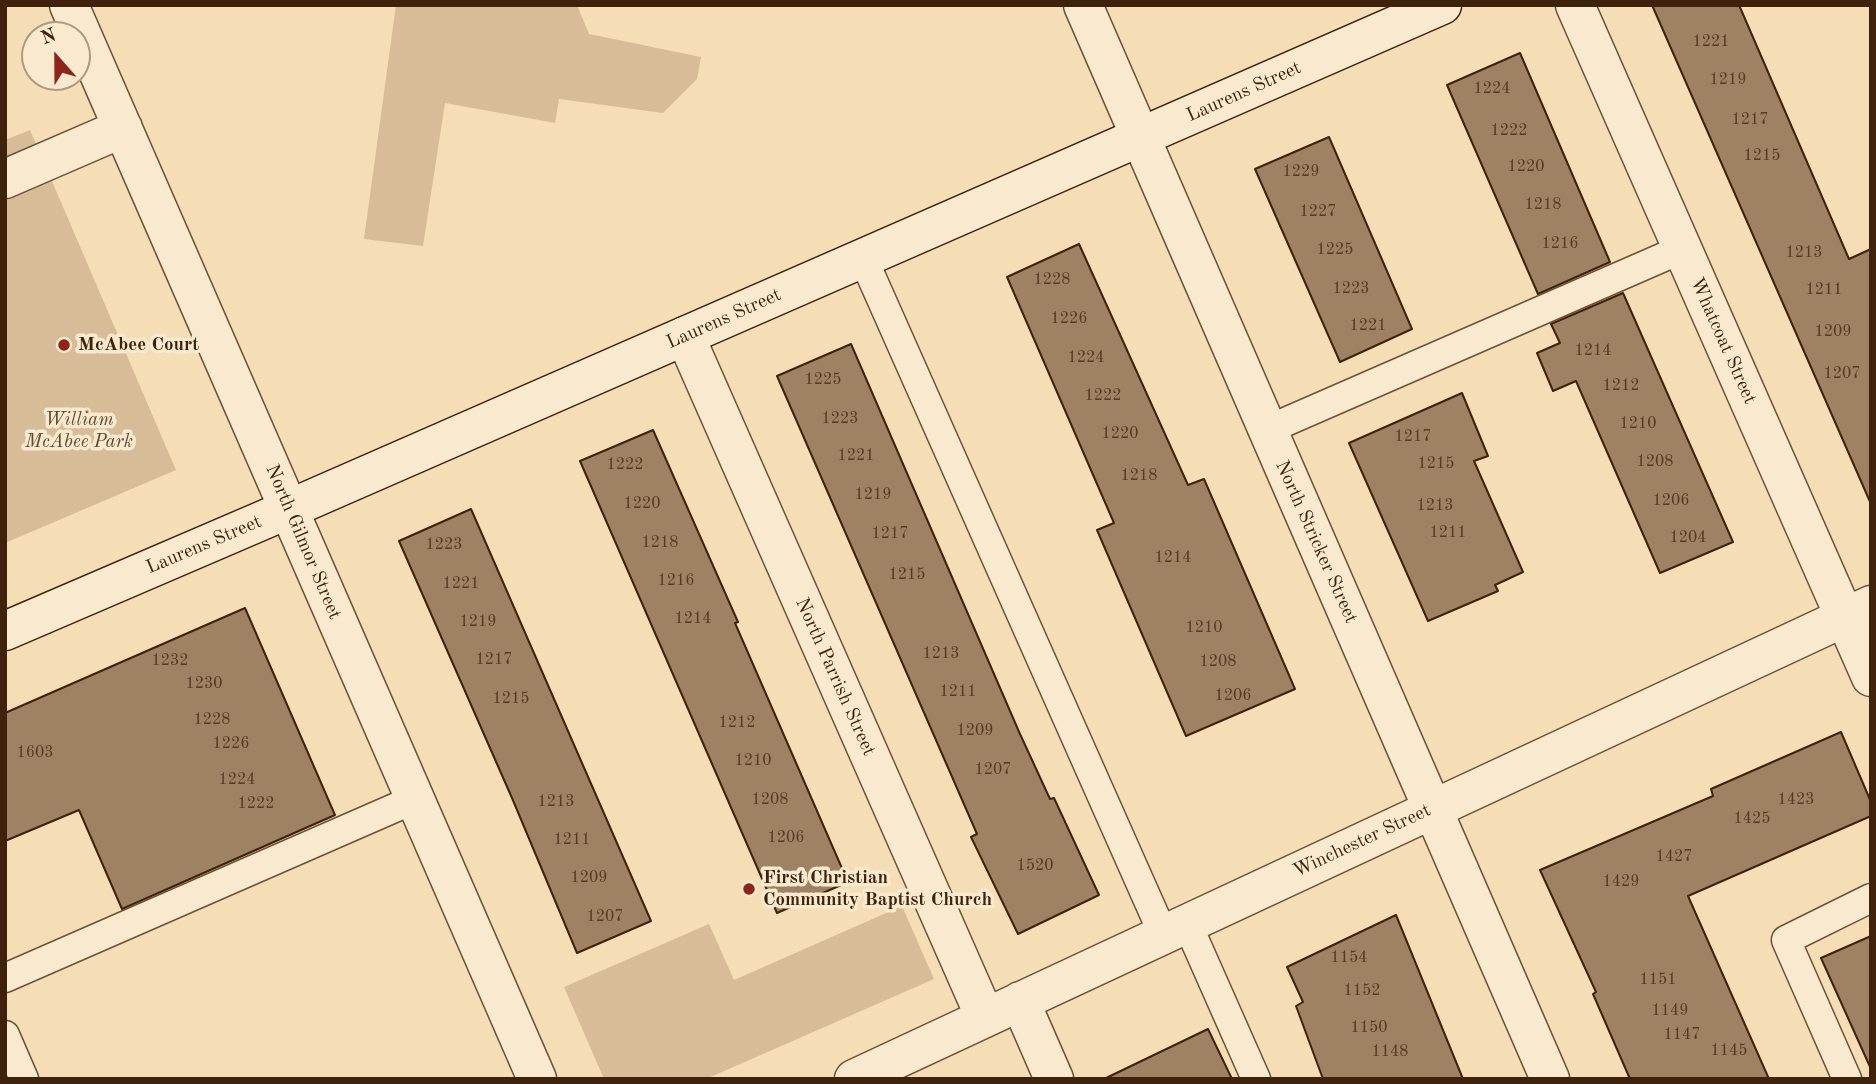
<!DOCTYPE html>
<html>
<head>
<meta charset="utf-8">
<style>
	body { margin:0 }
	#map { position:relative; width:1876px; height:1084px; overflow:hidden; background:#f5ddb5; font-family:"Old Standard TT",serif }
	canvas { display:block }
	.frame { position:absolute; inset:0; border:7px solid #3e220c; pointer-events:none }
	.north { position:absolute; left:21px; top:21px; width:70px; height:70px; box-sizing:border-box; background:#f8e9cf; border:2px solid #ae9981; border-radius:50%; rotate:339deg; font-size:19px; font-weight:700; line-height:28px; text-align:center; color:#3e220c }
	.north::after { content:''; display:block; margin:auto; width:24px; height:32px; background:#8f2418; clip-path:polygon(50% 0,100% 100%,50% 72%,0 100%) }
</style>
</head>
<body>
<div id="map">
<canvas width="1876" height="1084"></canvas>
<div class="frame"></div>
<div class="north">N</div>
</div>
<script>
const c = document.querySelector('canvas').getContext('2d');
c.lineJoin = 'round';
function fillPath(path, color) { c.fillStyle = color; c.fill(path, 'evenodd'); }
function trace(path, color, width, dash) { c.strokeStyle = color; c.lineWidth = width; c.lineCap = dash ? 'butt' : 'round'; c.setLineDash(dash || []); c.stroke(path); }
function label(font, color, halo, rows, align = 'center') {
  c.font = font + ' "Old Standard TT",serif'; c.lineWidth = 7; c.setLineDash([]); c.textBaseline = 'middle'; c.strokeStyle = halo; c.fillStyle = color; for (const [text, x, y, turn = 0] of rows) {
    c.save(); c.translate(x, y); c.rotate((+turn || 0) * Math.PI / 180); c.textAlign = isNaN(turn) ? turn : align; if (halo) c.strokeText(text, 0, 0); c.fillText(text, 0, 0); c.restore();
  }
}
fillPath(new Path2D(`
	M 396,5 L 577,5 L 589,34 L 701,57 L 697,79 L 663,113 L 559,99 L 555,123 L 445,103 L 423,246 L 364,239 Z
	M 30,130 L 176,470 L 5,543 L 5,140 Z
	M 902,906 L 934,979 L 706,1079 L 604,1079 L 564,987 L 709,924 L 734,980 Z`), '#d6bd98');
const building = new Path2D(`
	M 1652,5 L 1739,5 L 1849,259 L 1871,249 L 1871,504 Z
	M 1520,53 L 1610,262 L 1538,294 L 1447,85 Z
	M 1329,137 L 1412,329 L 1340,362 L 1255,169 Z
	M 1079,244 L 1188,485 L 1204,479 L 1295,689 L 1186,736 L 1097,530 L 1114,523 L 1007,277 Z
	M 1623,293 L 1733,542 L 1660,573 L 1576,381 L 1553,391 L 1537,353 L 1560,343 L 1551,324 Z
	M 851,344 L 1020,734 L 1050,799 L 1054,798 L 1099,895 L 1018,934 L 971,837 L 977,834 L 777,376 Z
	M 1462,393 L 1488,456 L 1474,461 L 1523,572 L 1495,585 L 1498,591 L 1428,621 L 1349,443 Z
	M 653,430 L 738,622 L 735,623 L 848,882 L 777,913 L 580,461 Z
	M 471,509 L 651,921 L 577,953 L 512,798 L 399,541 Z
	M 245,608 L 335,815 L 122,909 L 79,810 L 5,841 L 5,713 Z
	M 1841,732 L 1871,802 L 1871,816 L 1688,896 L 1769,1079 L 1630,1079 L 1593,994 L 1596,992 L 1540,870 L 1713,796 L 1711,789 Z
	M 1396,915 L 1463,1079 L 1323,1079 L 1296,1006 L 1303,1002 L 1287,967 Z
	M 1871,936 L 1871,1069 L 1821,958 Z
	M 1208,1029 L 1232,1079 L 1104,1079 Z`);
fillPath(building, '#9d8364');
trace(building, '#3e220c', 2);
const lane = new Path2D(`
	M 863,258 L 1163,934
	M 1267,430 L 1682,249
	M 1187,923 L 1256,1079
	M 5,978 L 415,799
	M 5,1035 L 24,1079
	M 1847,1079 L 1786,940 L 1871,898`);
const street = new Path2D(`
	M 69,5 L 537,1079
	M 1083,5 L 1550,1079
	M 1575,5 L 1871,677
	M 5,179 L 123,128
	M 685,336 L 985,1017
	M 1020,1001 L 1054,1079
	M 854,1079 L 1871,605`);
const secondary = new Path2D(`
	M 5,631 L 289,509 L 1442,5`);
trace(lane, '#6c5136', 31);
trace(street, '#6c5136', 41);
trace(secondary, '#3e220c', 41);
trace(lane, '#f8e9cf', 28);
trace(street, '#f8e9cf', 38);
trace(secondary, '#f8e9cf', 38);
for (const [x, y, r, color] of [
	[64,345,7,"#8f2418"],
	[749,889,7,"#8f2418"]
]) { const dot = new Path2D(); dot.arc(x, y, r, 0, 2 * Math.PI); c.fillStyle = color; c.fill(dot); trace(dot, '#f8e9cf', 2.5); }
label('16px', '#563a22', null, [
	["1221",1711,42],
	["1219",1728,80],
	["1224",1492,89],
	["1217",1750,120],
	["1222",1509,131],
	["1215",1762,156],
	["1220",1526,167],
	["1229",1301,172],
	["1218",1543,205],
	["1227",1318,212],
	["1216",1560,244],
	["1225",1335,250],
	["1213",1804,253],
	["1228",1052,280],
	["1223",1351,289],
	["1211",1824,290],
	["1226",1069,319],
	["1221",1368,326],
	["1209",1833,332],
	["1214",1593,351],
	["1224",1086,358],
	["1207",1842,374],
	["1225",823,380],
	["1212",1621,386],
	["1222",1103,396],
	["1223",840,419],
	["1210",1638,424],
	["1220",1120,434],
	["1217",1413,437],
	["1221",856,456],
	["1208",1655,462],
	["1215",1436,464],
	["1222",625,465],
	["1218",1139,476],
	["1219",873,495],
	["1206",1671,501],
	["1220",642,504],
	["1213",1435,506],
	["1211",1448,533],
	["1217",890,534],
	["1204",1688,538],
	["1218",660,543],
	["1223",444,545],
	["1214",1173,558],
	["1215",907,575],
	["1216",676,581],
	["1221",461,584],
	["1214",693,619],
	["1219",478,622],
	["1210",1204,628],
	["1213",941,654],
	["1217",494,660],
	["1232",170,661],
	["1208",1218,662],
	["1230",204,684],
	["1211",958,692],
	["1206",1233,696],
	["1215",511,699],
	["1228",212,720],
	["1212",737,723],
	["1209",975,731],
	["1226",231,744],
	["1603",35,753],
	["1210",753,761],
	["1207",993,770],
	["1224",237,780],
	["1208",770,800],
	["1423",1796,800],
	["1213",556,802],
	["1222",256,804],
	["1425",1752,819],
	["1206",786,838],
	["1211",572,840],
	["1427",1674,857],
	["1520",1035,866],
	["1209",589,878],
	["1429",1621,882],
	["1207",605,917],
	["1154",1349,958],
	["1151",1658,980],
	["1152",1362,991],
	["1149",1670,1011],
	["1150",1369,1028],
	["1147",1682,1035],
	["1145",1729,1051],
	["1148",1390,1052]
]);
label('19px', '#3e220c', '#f8e9cf', [
	["Laurens Street",1244,92,-24],
	["Laurens Street",724,319,-24],
	["Whatcoat Street",1723,341,66],
	["North Gilmor Street",303,542,67],
	["North Stricker Street",1316,542,66],
	["Laurens Street",204,545,-23],
	["North Parrish Street",835,677,66],
	["Winchester Street",1362,841,-25]
]);
label('bold 19px', '#3e220c', '#f8e9cf', [
	["McAbee Court",78,345],
	["First Christian",763,878],
	["Community Baptist Church",763,900]
], 'left');
label('italic 19px', '#64492f', '#f8e9cf', [
	["William",79,420],
	["McAbee Park",79,442]
]);
</script>
</body>
</html>
